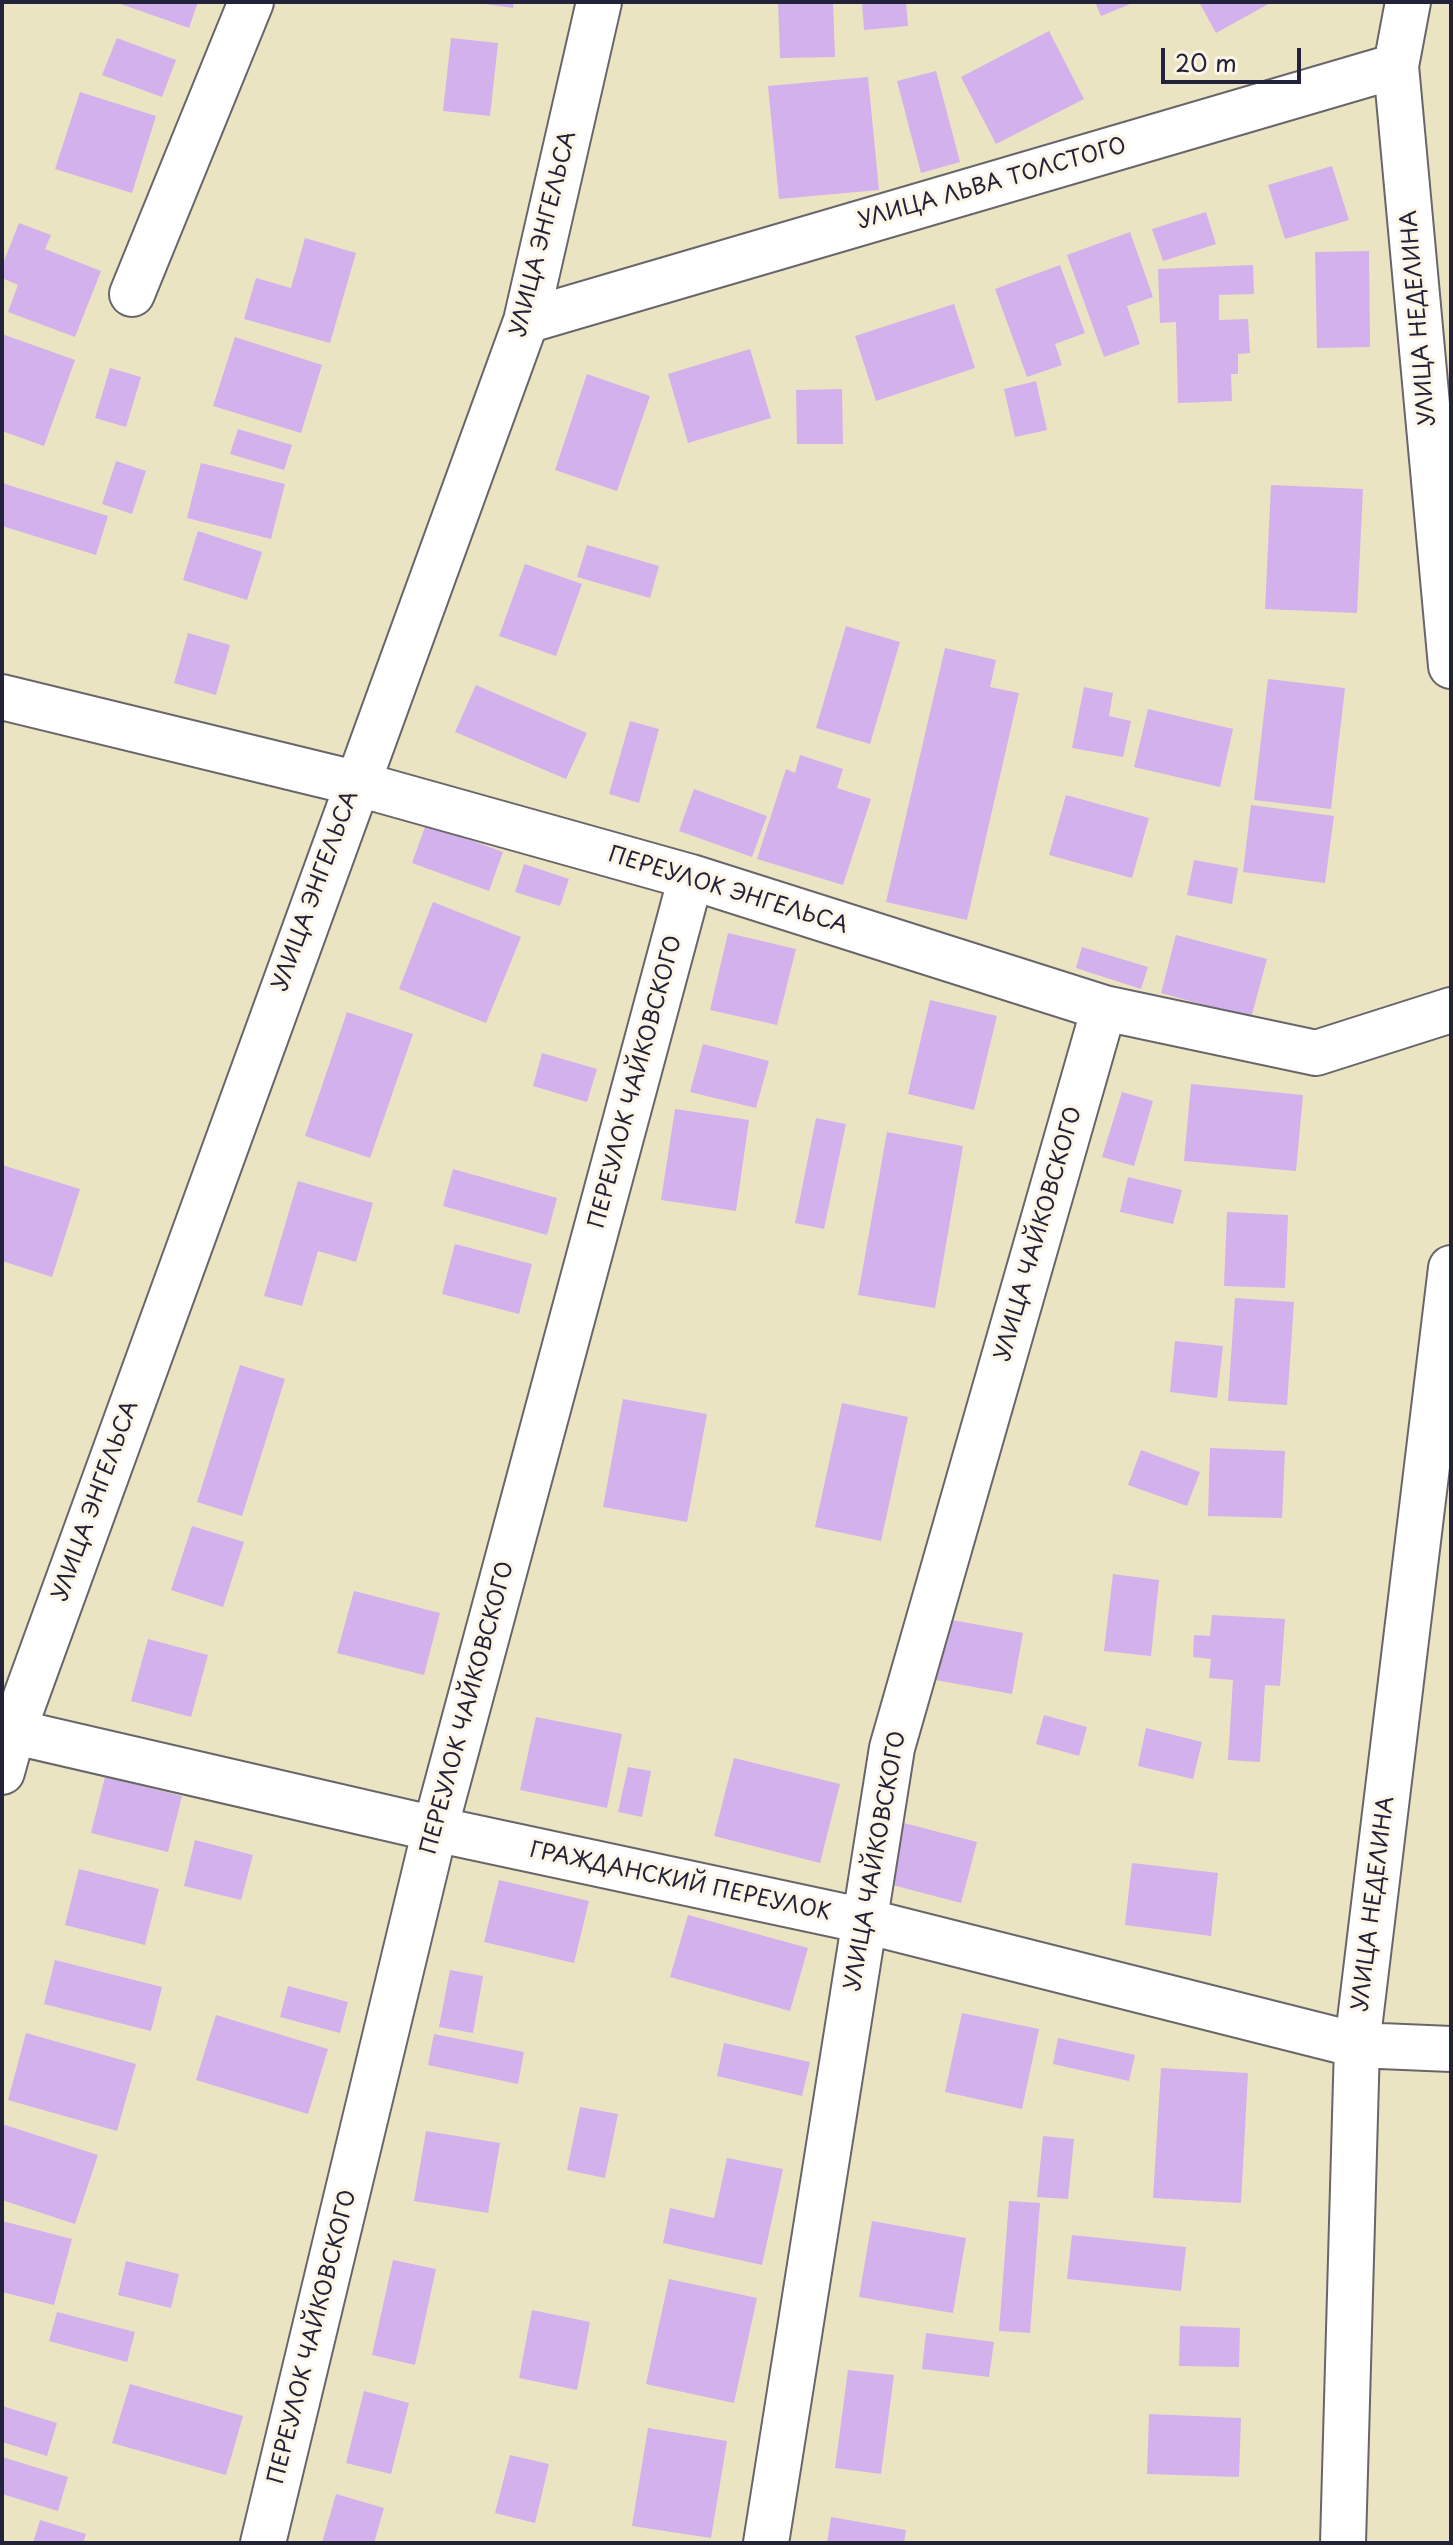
<!DOCTYPE html>
<html>
<head>
<meta charset="utf-8">
<style>
	body { margin:0 }
	#map { position:relative; width:1453px; height:2545px; overflow:hidden; background:#ebe4c2; font-family:"Playpen Sans",sans-serif }
	canvas { display:block }
	.frame { position:absolute; inset:0; border:4px solid #22223b; pointer-events:none }
	.scale { position:absolute; left:1161px; top:48px; width:140px; height:36px; box-sizing:border-box; border:4px solid #22223b; border-top:0; padding-left:10px; font-size:24px; line-height:28px; white-space:nowrap; color:#22223b; -webkit-text-stroke:6px #fcf5e5; paint-order:stroke }
</style>
</head>
<body>
<div id="map">
<canvas width="1453" height="2545"></canvas>
<div class="frame"></div>
<div class="scale">20 m</div>
</div>
<script>
const c = document.querySelector('canvas').getContext('2d');
c.lineJoin = 'round';
function fillPath(path, color) { c.fillStyle = color; c.fill(path, 'evenodd'); }
function trace(path, color, width, dash) { c.strokeStyle = color; c.lineWidth = width; c.lineCap = dash ? 'butt' : 'round'; c.setLineDash(dash || []); c.stroke(path); }
function label(font, color, halo, rows, align = 'center') {
  c.font = font + ' "Playpen Sans",sans-serif'; c.lineWidth = 6; c.setLineDash([]); c.textBaseline = 'middle'; c.strokeStyle = halo; c.fillStyle = color; for (const [text, x, y, turn = 0] of rows) {
    c.save(); c.translate(x, y); c.rotate((+turn || 0) * Math.PI / 180); c.textAlign = isNaN(turn) ? turn : align; if (halo) c.strokeText(text, 0, 0); c.fillText(text, 0, 0); c.restore();
  }
}
fillPath(new Path2D(`
	M 115,2 L 198,2 L 189,28 Z
	M 471,2 L 514,2 L 513,8 Z
	M 778,2 L 833,2 L 835,57 L 780,58 Z
	M 862,2 L 906,2 L 908,26 L 864,30 Z
	M 1095,2 L 1135,2 L 1101,16 Z
	M 1199,2 L 1272,2 L 1216,33 Z
	M 1049,31 L 1084,99 L 996,144 L 961,77 Z
	M 117,38 L 176,60 L 162,97 L 102,75 Z
	M 451,38 L 498,43 L 490,116 L 443,111 Z
	M 936,71 L 960,162 L 921,173 L 897,81 Z
	M 868,77 L 879,190 L 779,199 L 768,86 Z
	M 80,92 L 156,116 L 132,193 L 55,169 Z
	M 1332,166 L 1349,220 L 1285,239 L 1268,185 Z
	M 1206,212 L 1216,244 L 1163,261 L 1152,229 Z
	M 19,223 L 51,235 L 45,249 L 101,271 L 75,337 L 8,312 L 18,285 L 2,278 L 2,266 Z
	M 1130,232 L 1153,297 L 1127,306 L 1140,344 L 1104,357 L 1067,255 Z
	M 305,238 L 356,253 L 330,343 L 244,319 L 256,278 L 291,288 Z
	M 1369,251 L 1370,347 L 1317,348 L 1315,252 Z
	M 1060,265 L 1085,333 L 1055,344 L 1062,365 L 1027,377 L 995,289 Z
	M 1253,265 L 1254,294 L 1219,295 L 1219,320 L 1248,319 L 1250,353 L 1238,354 L 1238,374 L 1231,374 L 1232,401 L 1178,403 L 1176,322 L 1160,323 L 1158,269 Z
	M 954,304 L 975,368 L 876,401 L 855,336 Z
	M 2,334 L 75,360 L 44,446 L 2,431 Z
	M 235,337 L 322,365 L 301,433 L 213,406 Z
	M 750,349 L 771,418 L 688,443 L 668,374 Z
	M 110,368 L 141,377 L 126,427 L 95,418 Z
	M 587,374 L 650,396 L 617,491 L 555,470 Z
	M 1036,381 L 1047,430 L 1015,437 L 1004,389 Z
	M 842,389 L 843,444 L 797,444 L 796,390 Z
	M 238,429 L 292,445 L 284,470 L 230,454 Z
	M 116,461 L 146,471 L 132,514 L 102,504 Z
	M 201,463 L 285,484 L 271,539 L 187,518 Z
	M 2,483 L 108,516 L 96,555 L 2,526 Z
	M 1271,485 L 1363,489 L 1357,613 L 1265,609 Z
	M 198,531 L 262,552 L 247,600 L 183,580 Z
	M 587,545 L 659,566 L 650,598 L 577,577 Z
	M 525,564 L 582,584 L 556,656 L 499,636 Z
	M 846,626 L 900,642 L 870,744 L 816,728 Z
	M 188,633 L 230,645 L 216,695 L 174,683 Z
	M 945,648 L 996,660 L 990,687 L 1019,693 L 967,920 L 886,902 Z
	M 1268,679 L 1345,688 L 1331,809 L 1254,800 Z
	M 476,685 L 587,733 L 566,779 L 455,732 Z
	M 1084,687 L 1113,693 L 1109,716 L 1131,721 L 1123,757 L 1072,748 Z
	M 1148,709 L 1233,729 L 1220,787 L 1134,767 Z
	M 630,721 L 659,729 L 639,803 L 609,794 Z
	M 800,755 L 843,769 L 837,788 L 871,799 L 843,885 L 757,859 L 786,769 L 795,773 Z
	M 694,789 L 767,816 L 752,857 L 679,831 Z
	M 1066,795 L 1149,818 L 1132,878 L 1049,855 Z
	M 1251,805 L 1334,816 L 1325,883 L 1243,872 Z
	M 426,824 L 503,852 L 489,891 L 412,863 Z
	M 1194,860 L 1238,868 L 1232,904 L 1187,895 Z
	M 524,864 L 569,879 L 560,906 L 515,892 Z
	M 433,902 L 521,937 L 486,1023 L 399,989 Z
	M 728,933 L 796,949 L 777,1025 L 710,1010 Z
	M 1176,935 L 1267,959 L 1251,1018 L 1161,993 Z
	M 1082,947 L 1148,967 L 1141,989 L 1076,968 Z
	M 930,1000 L 997,1016 L 974,1110 L 908,1094 Z
	M 347,1012 L 413,1034 L 370,1158 L 305,1136 Z
	M 703,1044 L 769,1061 L 756,1108 L 690,1092 Z
	M 542,1053 L 597,1069 L 587,1102 L 533,1086 Z
	M 1191,1084 L 1303,1095 L 1296,1171 L 1184,1161 Z
	M 1122,1092 L 1153,1101 L 1134,1166 L 1102,1157 Z
	M 675,1109 L 749,1120 L 736,1211 L 661,1200 Z
	M 816,1118 L 846,1124 L 824,1229 L 795,1223 Z
	M 887,1132 L 963,1146 L 935,1308 L 858,1295 Z
	M 2,1165 L 80,1189 L 52,1277 L 2,1261 Z
	M 453,1169 L 557,1198 L 547,1235 L 443,1206 Z
	M 1128,1177 L 1182,1190 L 1173,1224 L 1120,1212 Z
	M 298,1181 L 373,1203 L 356,1262 L 318,1251 L 302,1306 L 264,1296 Z
	M 1227,1212 L 1288,1215 L 1285,1288 L 1224,1286 Z
	M 455,1244 L 532,1264 L 519,1314 L 442,1294 Z
	M 1235,1298 L 1294,1302 L 1287,1405 L 1228,1401 Z
	M 1175,1341 L 1223,1346 L 1217,1398 L 1170,1392 Z
	M 240,1365 L 285,1379 L 242,1516 L 197,1502 Z
	M 623,1399 L 707,1414 L 687,1522 L 603,1507 Z
	M 842,1403 L 908,1417 L 881,1541 L 815,1527 Z
	M 1210,1448 L 1285,1451 L 1282,1518 L 1208,1516 Z
	M 1141,1450 L 1200,1472 L 1187,1506 L 1128,1485 Z
	M 192,1526 L 244,1542 L 223,1607 L 171,1590 Z
	M 1113,1574 L 1159,1580 L 1151,1656 L 1104,1651 Z
	M 354,1591 L 440,1613 L 424,1675 L 337,1653 Z
	M 1212,1615 L 1285,1619 L 1280,1686 L 1265,1685 L 1260,1762 L 1228,1760 L 1233,1680 L 1209,1678 L 1211,1659 L 1193,1657 L 1194,1635 L 1210,1636 Z
	M 941,1618 L 1023,1633 L 1012,1694 L 930,1679 Z
	M 148,1639 L 208,1655 L 191,1717 L 131,1701 Z
	M 1044,1715 L 1087,1727 L 1079,1756 L 1036,1744 Z
	M 536,1717 L 622,1734 L 607,1808 L 520,1790 Z
	M 1146,1728 L 1202,1742 L 1193,1779 L 1138,1766 Z
	M 734,1758 L 840,1784 L 820,1863 L 714,1836 Z
	M 628,1767 L 651,1771 L 642,1817 L 618,1812 Z
	M 105,1777 L 182,1796 L 168,1852 L 91,1833 Z
	M 900,1822 L 977,1842 L 961,1903 L 885,1883 Z
	M 195,1840 L 253,1855 L 241,1900 L 184,1886 Z
	M 1132,1863 L 1218,1873 L 1211,1936 L 1125,1925 Z
	M 79,1869 L 159,1889 L 145,1945 L 65,1925 Z
	M 499,1880 L 589,1901 L 574,1963 L 484,1942 Z
	M 688,1915 L 808,1948 L 790,2011 L 670,1977 Z
	M 55,1960 L 162,1987 L 151,2031 L 44,2004 Z
	M 450,1970 L 483,1976 L 473,2033 L 439,2027 Z
	M 288,1986 L 348,2002 L 340,2033 L 280,2017 Z
	M 962,2013 L 1039,2029 L 1022,2109 L 945,2092 Z
	M 216,2015 L 328,2049 L 308,2114 L 196,2080 Z
	M 26,2033 L 136,2064 L 117,2131 L 8,2100 Z
	M 434,2034 L 524,2052 L 518,2084 L 428,2065 Z
	M 1058,2038 L 1135,2055 L 1129,2081 L 1053,2064 Z
	M 724,2043 L 810,2062 L 802,2096 L 717,2076 Z
	M 1161,2068 L 1248,2073 L 1241,2203 L 1153,2198 Z
	M 580,2107 L 618,2114 L 605,2178 L 567,2170 Z
	M 2,2124 L 98,2155 L 75,2224 L 2,2200 Z
	M 426,2131 L 500,2143 L 488,2213 L 414,2201 Z
	M 1043,2136 L 1074,2139 L 1068,2199 L 1037,2197 Z
	M 727,2158 L 783,2169 L 762,2265 L 663,2243 L 670,2208 L 714,2218 Z
	M 1009,2201 L 1040,2203 L 1030,2333 L 999,2331 Z
	M 2,2221 L 72,2239 L 54,2305 L 2,2292 Z
	M 872,2221 L 966,2238 L 953,2313 L 859,2297 Z
	M 1072,2235 L 1186,2247 L 1181,2291 L 1067,2279 Z
	M 393,2260 L 436,2269 L 415,2365 L 372,2355 Z
	M 126,2261 L 179,2274 L 171,2308 L 118,2295 Z
	M 669,2279 L 757,2298 L 734,2403 L 646,2384 Z
	M 532,2310 L 590,2322 L 577,2390 L 519,2378 Z
	M 57,2312 L 135,2332 L 127,2362 L 49,2341 Z
	M 1180,2326 L 1240,2328 L 1239,2367 L 1179,2366 Z
	M 926,2333 L 994,2342 L 989,2377 L 922,2369 Z
	M 848,2370 L 894,2375 L 881,2474 L 835,2468 Z
	M 130,2384 L 243,2416 L 226,2475 L 112,2443 Z
	M 364,2391 L 409,2403 L 391,2474 L 346,2463 Z
	M 2,2406 L 57,2423 L 47,2456 L 2,2442 Z
	M 1149,2414 L 1241,2418 L 1239,2477 L 1147,2474 Z
	M 648,2428 L 727,2441 L 711,2538 L 632,2526 Z
	M 510,2455 L 549,2464 L 535,2523 L 495,2513 Z
	M 2,2457 L 68,2477 L 58,2511 L 2,2494 Z
	M 336,2494 L 384,2508 L 374,2543 L 322,2543 Z
	M 831,2517 L 906,2530 L 904,2543 L 827,2543 Z
	M 40,2520 L 86,2534 L 83,2543 L 33,2543 Z`), '#d3b1ec');
const street = new Path2D(`
	M 1396,66 L 1451,666
	M 132,294 L 251,2
	M 526,321 L 1396,66 L 1408,2
	M 2,697 L 355,783 L 691,877 L 1104,1008 L 1316,1053 L 1451,1010
	M 2,1729 L 435,1829 L 865,1921 L 1357,2045 L 1451,2049
	M 2,1772 L 13,1732 L 526,321 L 599,2
	M 263,2543 L 435,1829 L 691,877
	M 766,2543 L 892,1748 L 1104,1008
	M 1343,2543 L 1357,2045 L 1451,1268`);
trace(street, '#68666a', 48);
trace(street, '#fff', 44);
label('22px', '#22223b', '#fcf5e5', [
	["УЛИЦА ЛЬВА ТОЛСТОГО",992,184,-16],
	["УЛИЦА ЭНГЕЛЬСА",544,234,-76],
	["УЛИЦА НЕДЕЛИНА",1419,318,-95],
	["УЛИЦА ЭНГЕЛЬСА",316,891,-70],
	["ПЕРЕУЛОК ЭНГЕЛЬСА",728,891,17],
	["ПЕРЕУЛОК ЧАЙКОВСКОГО",636,1082,-75],
	["УЛИЦА ЧАЙКОВСКОГО",1039,1234,-74],
	["УЛИЦА ЭНГЕЛЬСА",96,1501,-70],
	["ПЕРЕУЛОК ЧАЙКОВСКОГО",468,1708,-75],
	["УЛИЦА ЧАЙКОВСКОГО",876,1861,-80],
	["ГРАЖДАНСКИЙ ПЕРЕУЛОК",680,1882,12],
	["УЛИЦА НЕДЕЛИНА",1374,1904,-83],
	["ПЕРЕУЛОК ЧАЙКОВСКОГО",313,2337,-76]
]);
</script>
</body>
</html>
